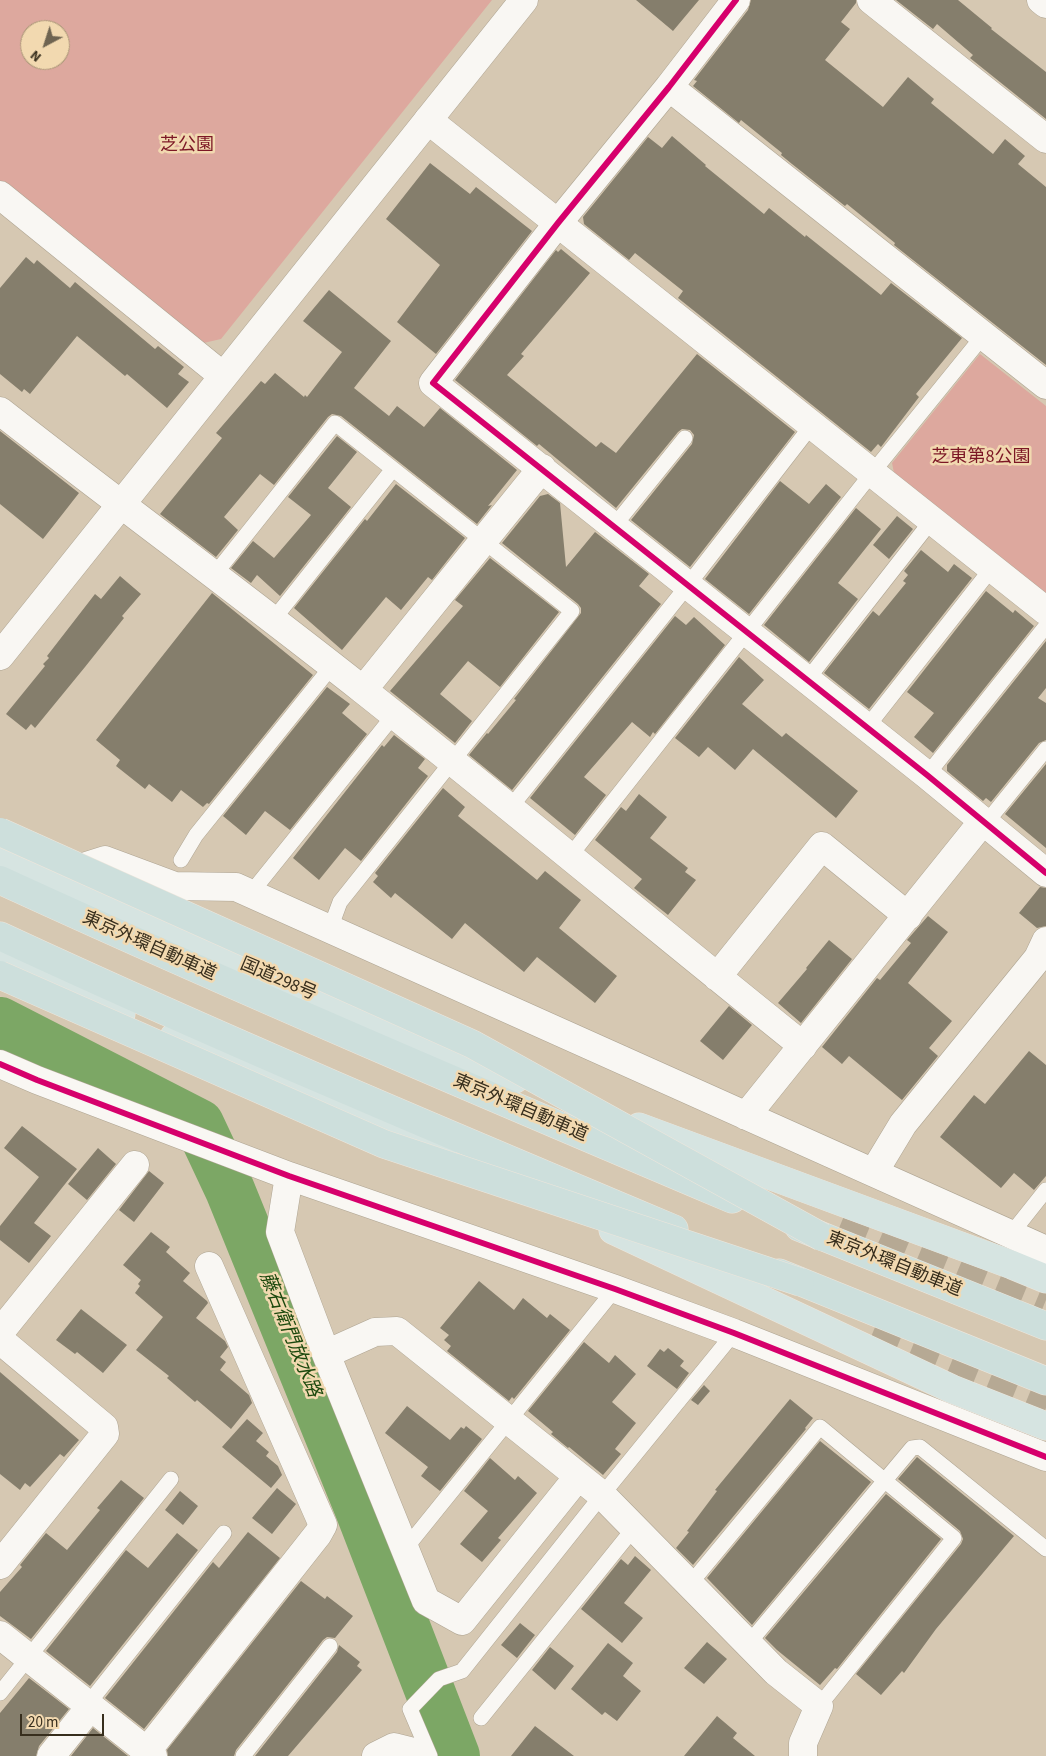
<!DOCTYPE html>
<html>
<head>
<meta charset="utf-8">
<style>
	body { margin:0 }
	#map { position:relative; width:1046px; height:1756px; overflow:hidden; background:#d6c8b2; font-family:"Source Sans 3",sans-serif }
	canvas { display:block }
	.north { position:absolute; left:20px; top:20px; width:50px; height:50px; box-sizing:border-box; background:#f2d9b0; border:1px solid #a79575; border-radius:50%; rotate:220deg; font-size:14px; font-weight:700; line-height:20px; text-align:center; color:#372e1d }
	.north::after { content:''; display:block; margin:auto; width:18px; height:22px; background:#6f6451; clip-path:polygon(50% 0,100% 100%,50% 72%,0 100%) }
	.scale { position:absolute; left:20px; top:1714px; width:84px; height:22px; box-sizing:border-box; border:2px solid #372e1d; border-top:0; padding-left:6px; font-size:15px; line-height:18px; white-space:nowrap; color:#372e1d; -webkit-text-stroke:4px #f2d9b0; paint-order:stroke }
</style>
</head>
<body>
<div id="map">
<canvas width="1046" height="1756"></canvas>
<div class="north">N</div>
<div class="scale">20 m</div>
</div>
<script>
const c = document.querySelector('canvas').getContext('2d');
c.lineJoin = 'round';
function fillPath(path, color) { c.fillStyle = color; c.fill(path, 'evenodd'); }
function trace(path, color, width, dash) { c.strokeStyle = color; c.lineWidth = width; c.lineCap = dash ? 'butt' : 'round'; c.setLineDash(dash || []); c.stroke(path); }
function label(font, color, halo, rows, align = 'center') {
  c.font = font + ' "Source Sans 3","Noto Sans JP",sans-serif'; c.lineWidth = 5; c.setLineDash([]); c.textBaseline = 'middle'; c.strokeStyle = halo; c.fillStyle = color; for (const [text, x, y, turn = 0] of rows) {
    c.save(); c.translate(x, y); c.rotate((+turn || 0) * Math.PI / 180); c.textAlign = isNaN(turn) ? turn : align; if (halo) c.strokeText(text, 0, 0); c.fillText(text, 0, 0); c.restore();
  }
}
fillPath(new Path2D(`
	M 0,0 L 492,0 L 221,339 L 199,344 L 0,181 ZM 30,30 L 60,30 L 60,60 L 30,60 Z
	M 980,354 L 1046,406 L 1046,596 L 894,473 L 892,463 Z`), '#dda89e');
trace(new Path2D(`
	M 0,1022 L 199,1124 L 230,1190 L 360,1510 L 455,1756`), '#7ca765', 50);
fillPath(new Path2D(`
	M 636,0 L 699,0 L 673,31 Z
	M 751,0 L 856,0 L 856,3 L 841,22 L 850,29 L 825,60 L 883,107 L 908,77 L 934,99 L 931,103 L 993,154 L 1005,139 L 1025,156 L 1018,164 L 1046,187 L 1046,365 L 894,245 L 895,243 L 847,204 L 845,206 L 792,164 L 781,155 L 782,153 L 741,120 L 739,123 L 693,86 L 697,81 L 694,80 L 748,10 Z
	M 896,0 L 958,0 L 992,28 L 991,29 L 1046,72 L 1046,119 L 970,58 L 973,55 L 937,24 L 933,29 Z
	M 672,136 L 706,165 L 705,166 L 764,214 L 769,208 L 805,237 L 806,235 L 881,295 L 891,283 L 962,338 L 916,394 L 919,397 L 881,447 L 878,444 L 871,452 L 678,298 L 683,291 L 635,253 L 629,260 L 584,224 L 583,217 L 648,137 L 662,148 Z
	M 430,163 L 470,194 L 476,187 L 532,231 L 436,354 L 397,322 L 440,265 L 386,219 Z
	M 561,249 L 590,273 L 521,354 L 524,356 L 507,375 L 596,447 L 601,442 L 616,453 L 697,354 L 795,432 L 690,567 L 631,520 L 692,444 L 694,435 L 690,430 L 682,429 L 678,432 L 616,508 L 539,444 L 537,446 L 455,380 L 556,250 L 558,252 Z
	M 26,257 L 34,264 L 37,260 L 70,288 L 75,282 L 155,349 L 158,346 L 184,367 L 178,374 L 189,382 L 167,408 L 127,374 L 125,376 L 77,336 L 30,394 L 24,389 L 22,392 L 0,374 L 0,288 Z
	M 329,290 L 391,341 L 354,388 L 389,416 L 397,406 L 424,427 L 440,408 L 517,470 L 488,506 L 492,505 L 477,524 L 341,416 L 332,414 L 328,417 L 274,485 L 260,474 L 224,517 L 238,530 L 216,557 L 160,514 L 222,438 L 216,433 L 261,381 L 265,384 L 275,373 L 304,397 L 305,395 L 307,397 L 342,352 L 303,321 Z
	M 0,431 L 79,493 L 43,539 L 0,504 Z
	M 337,436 L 357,452 L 328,488 L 351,507 L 280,596 L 257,575 L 251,583 L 231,568 L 253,541 L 274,558 L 311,515 L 288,497 Z
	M 780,481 L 809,504 L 826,484 L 841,497 L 749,614 L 705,579 Z
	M 396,484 L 465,538 L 432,580 L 428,577 L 401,610 L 386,597 L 342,650 L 294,608 L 365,519 L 367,521 Z
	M 548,494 L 560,503 L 566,567 L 595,532 L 649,574 L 639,586 L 661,604 L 512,790 L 469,755 L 487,733 L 488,734 L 516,700 L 514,699 L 581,613 L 581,608 L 578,604 L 502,543 L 540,496 Z
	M 856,508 L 881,529 L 838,583 L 858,599 L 809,662 L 764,625 Z
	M 897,516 L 913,529 L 889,559 L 873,545 Z
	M 921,550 L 948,572 L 954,564 L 972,578 L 869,709 L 824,673 L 873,611 L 879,616 L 906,583 L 903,581 L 908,575 L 904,571 Z
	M 490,558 L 559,612 L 500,687 L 468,661 L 440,694 L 472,721 L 455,743 L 390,691 L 463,606 L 455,600 Z
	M 120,576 L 141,594 L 122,616 L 124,618 L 85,667 L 35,728 L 31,724 L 26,730 L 6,714 L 45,666 L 43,664 L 49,658 L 47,656 L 95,594 L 101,599 Z
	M 986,591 L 1013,613 L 1015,610 L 1034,626 L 933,753 L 914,737 L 934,713 L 907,692 Z
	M 212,593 L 313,675 L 209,804 L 207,803 L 203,807 L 181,790 L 172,802 L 149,784 L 145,789 L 116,766 L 120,760 L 96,740 Z
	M 675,616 L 686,625 L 694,617 L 725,645 L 655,734 L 653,732 L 650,737 L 632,722 L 584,777 L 606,795 L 575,835 L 530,798 Z
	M 1046,641 L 1046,688 L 1038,698 L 1046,703 L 1046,740 L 1039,743 L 991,802 L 986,798 L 983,801 L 947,771 L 947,765 Z
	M 739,657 L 764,680 L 742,704 L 782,737 L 786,733 L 858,791 L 836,818 L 753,749 L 735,770 L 708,747 L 699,757 L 675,738 Z
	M 327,687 L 350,704 L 342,713 L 367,734 L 290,830 L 265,811 L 246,835 L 223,816 Z
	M 394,735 L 425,759 L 418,768 L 428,776 L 361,861 L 345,848 L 319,880 L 293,858 L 382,745 L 384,747 Z
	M 1046,764 L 1046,848 L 1005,814 Z
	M 443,788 L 465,807 L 458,816 L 537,880 L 545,871 L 581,900 L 559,928 L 617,976 L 595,1003 L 537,957 L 524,972 L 465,923 L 452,939 L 395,893 L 391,898 L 373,882 L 378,876 L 375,873 Z
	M 639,794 L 667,817 L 650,838 L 688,868 L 685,872 L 696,880 L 668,915 L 634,888 L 642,879 L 595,840 L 621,807 L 626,811 Z
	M 1040,887 L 1046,888 L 1046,926 L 1037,928 L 1019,913 Z
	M 928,916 L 948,932 L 908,983 L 952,1021 L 929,1048 L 938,1056 L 902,1100 L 849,1056 L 842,1064 L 822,1047 L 877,978 L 880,980 L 911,943 L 907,940 Z
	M 829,940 L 852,959 L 801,1023 L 778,1003 L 807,969 L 806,968 Z
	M 729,1006 L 752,1025 L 723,1060 L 700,1041 Z
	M 1029,1051 L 1046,1065 L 1046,1176 L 1034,1190 L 1014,1173 L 1001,1188 L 940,1137 L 974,1095 L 985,1104 Z
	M 22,1126 L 77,1169 L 34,1223 L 51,1236 L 29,1263 L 0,1240 L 0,1226 L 39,1177 L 4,1148 Z
	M 98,1148 L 116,1164 L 87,1200 L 68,1184 Z
	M 149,1171 L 164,1183 L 134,1222 L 119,1210 Z
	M 151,1232 L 170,1247 L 166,1252 L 190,1273 L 183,1281 L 207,1301 L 208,1303 L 196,1318 L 225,1341 L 228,1347 L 220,1357 L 226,1362 L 220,1370 L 249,1395 L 252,1403 L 231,1429 L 197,1400 L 195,1402 L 167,1378 L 169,1376 L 136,1350 L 163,1317 L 135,1293 L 140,1286 L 138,1284 L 141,1280 L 123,1265 Z
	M 479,1281 L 514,1310 L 523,1298 L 547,1318 L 550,1314 L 570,1330 L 514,1399 L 512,1397 L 509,1401 L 447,1351 L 451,1346 L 444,1340 L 449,1335 L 440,1328 Z
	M 81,1309 L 127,1345 L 103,1373 L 77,1352 L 75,1354 L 56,1340 Z
	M 584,1342 L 609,1363 L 615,1355 L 636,1374 L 612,1402 L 636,1423 L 615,1449 L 621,1454 L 603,1475 L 569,1447 L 568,1448 L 551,1434 L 553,1432 L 528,1411 Z
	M 668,1348 L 684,1361 L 680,1366 L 689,1373 L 677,1389 L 647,1366 L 660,1349 L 664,1352 Z
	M 0,1372 L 79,1440 L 64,1457 L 60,1454 L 30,1487 L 25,1483 L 20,1490 L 0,1474 Z
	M 704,1385 L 710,1391 L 698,1405 L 691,1400 Z
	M 790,1399 L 813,1418 L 805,1428 L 806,1429 L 693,1565 L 676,1548 L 689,1532 L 687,1531 L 717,1491 L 715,1490 Z
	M 407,1406 L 450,1440 L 461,1427 L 464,1429 L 466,1426 L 482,1439 L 440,1491 L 421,1476 L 428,1467 L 385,1433 Z
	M 247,1419 L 263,1433 L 256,1441 L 269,1452 L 266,1456 L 278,1466 L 282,1475 L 271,1488 L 222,1447 Z
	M 820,1441 L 871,1482 L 752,1625 L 707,1578 Z
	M 917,1457 L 1014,1536 L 936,1629 L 904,1673 L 902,1671 L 881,1695 L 856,1674 L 961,1544 L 963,1539 L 960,1531 L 898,1479 Z
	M 490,1458 L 515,1480 L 518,1476 L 537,1493 L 498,1538 L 501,1540 L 482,1562 L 460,1544 L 488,1511 L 464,1491 Z
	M 121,1480 L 144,1498 L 31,1639 L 0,1616 L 0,1592 L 22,1567 L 20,1565 L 46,1533 L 67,1550 L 100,1510 L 97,1508 Z
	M 277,1488 L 296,1504 L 272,1534 L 252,1518 Z
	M 180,1491 L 198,1506 L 183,1525 L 165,1510 Z
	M 886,1494 L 941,1539 L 837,1669 L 835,1668 L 820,1685 L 777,1650 L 765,1638 Z
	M 248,1532 L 280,1558 L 144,1729 L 105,1698 L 213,1562 L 219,1568 Z
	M 177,1533 L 198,1550 L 90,1686 L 46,1651 L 126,1550 L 148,1568 Z
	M 635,1556 L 651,1570 L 624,1603 L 643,1618 L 622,1643 L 581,1609 L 621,1559 L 628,1565 Z
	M 301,1581 L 325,1599 L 327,1596 L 353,1616 L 335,1638 L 327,1637 L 323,1640 L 236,1750 L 234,1756 L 168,1756 L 167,1750 Z
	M 520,1623 L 535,1635 L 517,1658 L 501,1645 Z
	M 707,1642 L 727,1659 L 704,1684 L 684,1668 Z
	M 608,1643 L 633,1663 L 623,1676 L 641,1691 L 617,1721 L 605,1712 L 602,1715 L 571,1689 Z
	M 339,1645 L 360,1662 L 357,1666 L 362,1670 L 288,1756 L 255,1756 L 337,1652 Z
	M 550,1647 L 574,1666 L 555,1690 L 532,1670 Z
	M 29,1678 L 69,1709 L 39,1746 L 36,1756 L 0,1756 L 0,1713 Z
	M 717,1716 L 737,1733 L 733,1738 L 755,1756 L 684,1756 Z
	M 535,1726 L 574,1756 L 511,1756 Z
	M 93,1728 L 128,1756 L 71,1756 Z`), '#857e6c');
trace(new Path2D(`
	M 844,1216 L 1046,1300
	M 871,1337 L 1046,1408`), '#b6a994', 28, [28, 14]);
const service = new Path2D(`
	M 614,526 L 685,438
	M 215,574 L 335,423 L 572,611 L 340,902 L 330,929
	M 273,620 L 393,469
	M 807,680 L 932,520
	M 867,727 L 992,568
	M 927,775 L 1046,626
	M 510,808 L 688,585 L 812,425
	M 986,823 L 1046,749
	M 570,856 L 872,473 L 983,336
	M 181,860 L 196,835 L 332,666
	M 251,893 L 394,715
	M 1011,1234 L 1046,1190
	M 405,1549 L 615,1289
	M 690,1584 L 820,1427 L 954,1538 L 819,1706
	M 748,1644 L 912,1448 L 920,1447 L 1046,1549
	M 0,1693 L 171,1479
	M 88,1704 L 224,1533
	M 481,1718 L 634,1528
	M 243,1756 L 330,1646
	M 430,1756 L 410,1709 L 439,1679 L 462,1671 L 602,1495 L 734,1333`);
const minor = new Path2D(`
	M 736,0 L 669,87 L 558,223 L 433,383 L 927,775 L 1046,873
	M 871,0 L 1046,139
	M 1041,0 L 1046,4
	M 669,87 L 1046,385
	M 428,120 L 1046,611
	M 0,195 L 223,376
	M 0,411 C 120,505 243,595 363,690 C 511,807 656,928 803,1046
	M 363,690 L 542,468
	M 64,873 L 105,860 L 175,886 L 236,887 L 1046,1250
	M 717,977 L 822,846 L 908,916
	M 0,1064 L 37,1080 L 289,1176 L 615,1289 L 734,1333 L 1046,1457
	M 746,1116 L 983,821
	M 874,1172 L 903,1124 L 1038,958 L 1046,941
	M 289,1176 L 280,1232 L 326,1354 L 375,1332 L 397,1331 L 602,1495 L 776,1672 L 819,1706 L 803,1743 L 803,1756
	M 0,1340 L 104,1427 L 105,1434 L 0,1565
	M 1,1340 L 1,1331 L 135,1165
	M 326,1354 L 426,1601 L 462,1621 L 569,1488
	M 0,1635 L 153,1756
	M 147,1751 L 318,1534 L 323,1525 L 209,1266
	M 51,1756 L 91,1706
	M 376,1756 L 394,1747 L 410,1751 L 413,1756`);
const tertiary = new Path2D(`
	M 0,656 L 524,0`);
const trunk = new Path2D(`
	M 0,858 L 44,879 L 146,926 L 515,1079
	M 0,957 L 121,1014
	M 174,1037 L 442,1152
	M 639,1127 L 1012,1265 L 1046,1279
	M 613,1230 L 952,1389 L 1046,1426`);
const motorway = new Path2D(`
	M 0,880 C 242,991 487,1095 732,1199
	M 0,936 C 222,1039 448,1134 674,1229
	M 799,1227 L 1046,1326
	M 779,1273 L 1046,1381`);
trace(service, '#aea492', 16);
trace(minor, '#aea492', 29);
trace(tertiary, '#aea492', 29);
trace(trunk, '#ede6dc', 29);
trace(motorway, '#ede6dc', 29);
trace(service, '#f9f7f3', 15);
trace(minor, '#f9f7f3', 28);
trace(tertiary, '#f9f7f3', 28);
trace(trunk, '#d6e4e1', 28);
trace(motorway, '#cddfdc', 28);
const motorwayBridge = new Path2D(`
	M 0,832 L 472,1044 L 822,1237
	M 0,975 L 384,1144 L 800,1282`);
trace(motorwayBridge, '#ede6dc', 29, []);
trace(motorwayBridge, '#cddfdc', 28);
trace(new Path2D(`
	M 736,0 L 669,87 L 558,223 L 433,383 L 927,775 L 1046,873
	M 0,1064 L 37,1080 L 289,1176 L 615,1289 L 734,1333 L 1046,1457`), '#d6006c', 6);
label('18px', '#7c1725', '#f2d9b0', [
	["芝公園",187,146],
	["芝東第8公園",981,458]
]);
label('18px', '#372e1d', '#f2d9b0', [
	["東京外環自動車道",149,947,24],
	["国道298号",278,980,23],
	["東京外環自動車道",520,1109,23],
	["東京外環自動車道",894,1265,22]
]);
label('italic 19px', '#1c490e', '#f2d9b0', [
	["藤右衛門放水路",289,1335,68]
]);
</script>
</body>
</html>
